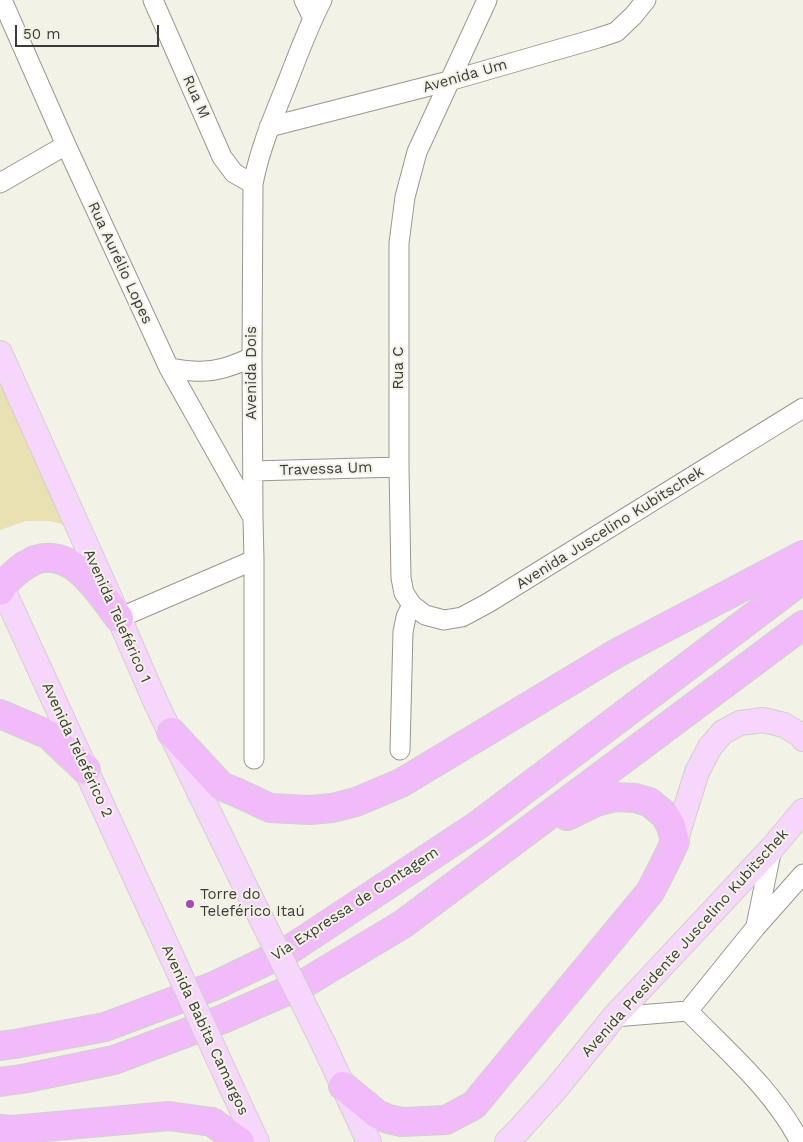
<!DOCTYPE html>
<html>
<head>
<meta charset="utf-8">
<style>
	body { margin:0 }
	#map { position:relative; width:803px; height:1142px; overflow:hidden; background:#f3f2e7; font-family:"Work Sans",sans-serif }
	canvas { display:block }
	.scale { position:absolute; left:15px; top:25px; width:144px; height:22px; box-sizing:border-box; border:2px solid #3c3b37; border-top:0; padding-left:6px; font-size:15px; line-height:18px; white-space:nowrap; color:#3c3b37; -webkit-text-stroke:4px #f3f2e7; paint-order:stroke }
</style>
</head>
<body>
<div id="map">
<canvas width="803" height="1142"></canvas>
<div class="scale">50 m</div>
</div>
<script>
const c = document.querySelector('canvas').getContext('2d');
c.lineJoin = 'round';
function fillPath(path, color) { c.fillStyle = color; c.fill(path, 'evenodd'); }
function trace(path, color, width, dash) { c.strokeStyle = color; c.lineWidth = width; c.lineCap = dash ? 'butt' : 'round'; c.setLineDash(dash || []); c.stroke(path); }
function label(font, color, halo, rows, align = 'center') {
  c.font = font + ' "Work Sans",sans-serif'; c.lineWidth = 4; c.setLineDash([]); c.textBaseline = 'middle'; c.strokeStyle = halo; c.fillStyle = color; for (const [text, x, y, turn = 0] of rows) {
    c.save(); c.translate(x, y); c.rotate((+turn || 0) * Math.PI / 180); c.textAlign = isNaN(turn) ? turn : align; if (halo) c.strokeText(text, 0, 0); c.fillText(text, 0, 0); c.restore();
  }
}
fillPath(new Path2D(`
	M 0,371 L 72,527 L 50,521 L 26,521 L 0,530 Z`), '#eae1b3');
const minor = new Path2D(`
	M 2,0 L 66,145 L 169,368 L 252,516
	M 153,0 L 222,157 L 234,173 L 253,184
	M 304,0 L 313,18
	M 487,0 L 417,152 L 405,197 L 399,243 L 399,467 L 401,578 L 404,593 L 412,605 L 425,615 L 444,620 L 462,617 L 488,603 L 803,408
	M 269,127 L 449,81 L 598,38 L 616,32 L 633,16 L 646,0
	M 0,183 L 66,145
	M 169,368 C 177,369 185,371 193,371 C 214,373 233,366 252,357
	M 253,471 L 399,467
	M 119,618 L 254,560
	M 400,750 L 403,632 L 406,617 L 412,605
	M 254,759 L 254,560 L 253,518 L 252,357 L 253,184 C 260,147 275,113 289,78 C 299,52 309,25 322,0
	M 756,926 L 772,848
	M 688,1011 L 756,927 L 803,874
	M 688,1011 C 727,1051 774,1091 800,1142
	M 614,1017 L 688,1011`);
const major = new Path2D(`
	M 0,353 L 119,618 L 156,703 L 240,876
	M 0,583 L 154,918
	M 675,842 L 697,772 L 710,747 L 723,732 L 740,723 L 763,720 L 784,725 L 802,736 L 803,739
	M 324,1045 L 369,1142
	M 234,1093 L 257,1142
	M 507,1142 L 518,1131 L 555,1090 L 614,1017 L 772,848 L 803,811`);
const highway = new Path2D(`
	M 0,591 C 4,582 16,572 24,566 C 28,564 31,562 35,560 C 73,547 99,592 119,618
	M 0,714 L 49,735 L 86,770
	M 171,732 L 221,786 L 238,793 L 270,808 L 310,810 L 332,808 L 356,802 L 401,783 L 617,653 L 803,555
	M 0,1046 L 15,1044 L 105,1027 L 214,986 L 289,950 L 478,825 L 803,579
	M 0,1082 L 22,1079 L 114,1060 L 223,1019 L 305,983 L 403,924 L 803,625
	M 343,1086 L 377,1114 L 388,1119 L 402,1122 L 446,1120 L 474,1105 L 650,892 L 662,869 L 675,842 L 671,826 L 665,815 L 649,802 L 635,798 L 615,797 L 596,802 L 567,816
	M 0,1129 L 12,1130 L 169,1116 L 212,1122 L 240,1142`);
trace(minor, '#99978e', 21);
trace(major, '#d0d0cf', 26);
trace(highway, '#d0d0cf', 30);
trace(minor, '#fff', 19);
trace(major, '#f7d6fc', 24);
trace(highway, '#f1bbfa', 28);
const majorBridge = new Path2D(`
	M 240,876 L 324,1045
	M 154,918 L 234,1093`);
trace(majorBridge, '#d0d0cf', 26, []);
trace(majorBridge, '#f7d6fc', 24);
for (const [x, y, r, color] of [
	[190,904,5,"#a549b4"]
]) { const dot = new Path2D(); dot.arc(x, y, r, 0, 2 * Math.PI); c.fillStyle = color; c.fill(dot); trace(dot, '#f3f2e7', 2); }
label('15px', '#3c3b37', '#f3f2e7', [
	["Avenida Um",465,76,-16],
	["Rua M",196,97,66],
	["Rua Aurélio Lopes",120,263,65],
	["Rua C",399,368,-90],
	["Avenida Dois",252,373,-90],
	["Travessa Um",326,469,-2],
	["Avenida Juscelino Kubitschek",610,528,-32],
	["Avenida Teleférico 1",117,616,66],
	["Avenida Teleférico 2",77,750,65],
	["Via Expressa de Contagem",355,904,-33],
	["Avenida Presidente Juscelino Kubitschek",685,943,-48],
	["Avenida Babita Camargos",205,1030,65]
]);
label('15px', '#3c3b37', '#f3f2e7', [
	["Torre do",200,895],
	["Teleférico Itaú",200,912]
], 'left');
</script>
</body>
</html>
